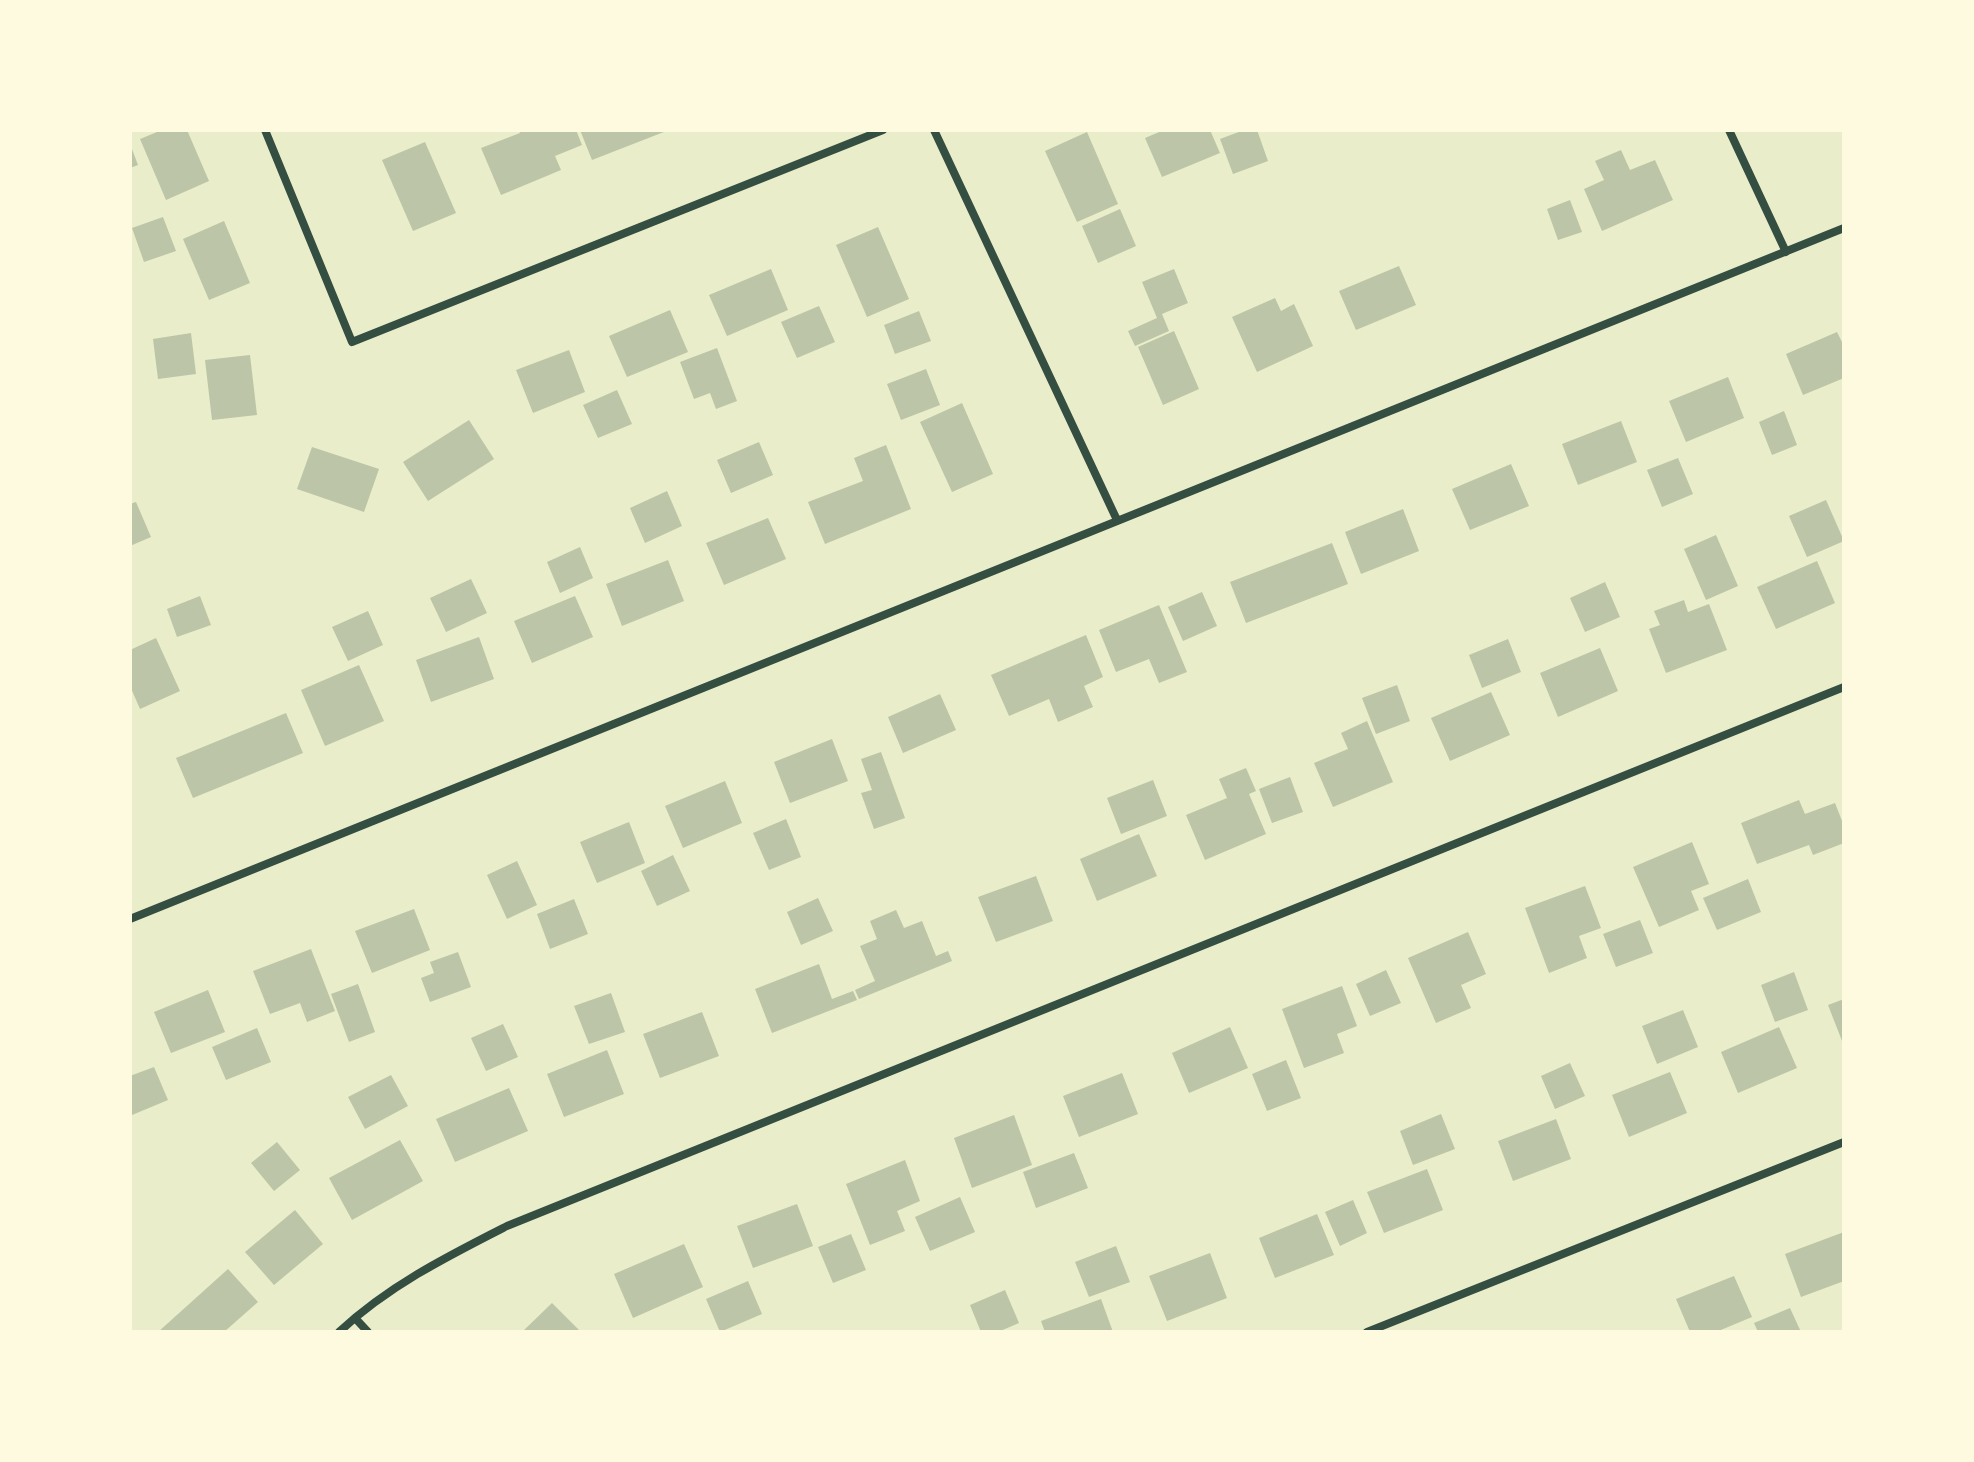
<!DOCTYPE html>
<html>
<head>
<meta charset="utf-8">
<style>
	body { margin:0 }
	#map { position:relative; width:1974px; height:1462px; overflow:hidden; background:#e9edc9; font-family:"DejaVu Sans",sans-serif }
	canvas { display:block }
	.frame { position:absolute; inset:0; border:132px solid #fefae0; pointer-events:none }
</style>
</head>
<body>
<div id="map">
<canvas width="1974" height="1462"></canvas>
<div class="frame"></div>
</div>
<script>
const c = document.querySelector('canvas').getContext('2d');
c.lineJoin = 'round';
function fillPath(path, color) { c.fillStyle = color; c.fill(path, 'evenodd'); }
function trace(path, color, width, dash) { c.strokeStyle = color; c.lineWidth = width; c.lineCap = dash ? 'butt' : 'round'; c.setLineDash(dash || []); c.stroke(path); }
fillPath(new Path2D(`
	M 162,130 L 187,130 L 209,181 L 166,200 L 140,139 Z
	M 519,130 L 576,130 L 582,145 L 555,156 L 561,170 L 501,195 L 481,148 L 520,133 Z
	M 580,130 L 669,130 L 592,160 Z
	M 1164,130 L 1210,130 L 1220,153 L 1162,177 L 1145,138 Z
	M 1244,130 L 1257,130 L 1268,161 L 1233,174 L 1220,139 Z
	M 1087,132 L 1118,204 L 1077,222 L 1045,151 Z
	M 425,142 L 456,213 L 413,231 L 382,160 Z
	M 130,144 L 138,165 L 130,168 Z
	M 1621,150 L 1630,170 L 1655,160 L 1673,200 L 1602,231 L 1584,189 L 1604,180 L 1595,161 Z
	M 1570,200 L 1582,232 L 1558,240 L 1547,209 Z
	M 1120,209 L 1136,246 L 1098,263 L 1082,226 Z
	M 163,217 L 176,251 L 144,262 L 132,228 Z
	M 224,221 L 250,283 L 209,300 L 183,239 Z
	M 878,227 L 909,299 L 867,317 L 836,245 Z
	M 1399,266 L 1416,305 L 1356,330 L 1339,291 Z
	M 771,269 L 788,310 L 727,336 L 709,295 Z
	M 1174,269 L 1188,303 L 1162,314 L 1169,331 L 1135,346 L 1128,331 L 1157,318 L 1142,282 Z
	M 1275,298 L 1281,311 L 1294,304 L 1313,346 L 1257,372 L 1232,317 Z
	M 819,306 L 835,342 L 797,358 L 781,322 Z
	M 670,310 L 688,352 L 627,377 L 609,336 Z
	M 919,311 L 931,341 L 895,354 L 884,325 Z
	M 1174,331 L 1199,389 L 1163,405 L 1138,347 Z
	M 1837,332 L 1844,346 L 1844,378 L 1803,395 L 1786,354 Z
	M 191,333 L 196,374 L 158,379 L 153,339 Z
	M 717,348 L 737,401 L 716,409 L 710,393 L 694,399 L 680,362 Z
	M 569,350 L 585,392 L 533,413 L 516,370 Z
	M 250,355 L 257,415 L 212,420 L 205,360 Z
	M 926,369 L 940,405 L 901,420 L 887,384 Z
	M 1728,377 L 1744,418 L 1686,442 L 1669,401 Z
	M 617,390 L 632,424 L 598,438 L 583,405 Z
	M 962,403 L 993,474 L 952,492 L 920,422 Z
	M 1784,411 L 1797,445 L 1772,455 L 1759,422 Z
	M 469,420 L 494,459 L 428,501 L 403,462 Z
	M 1621,421 L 1637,462 L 1578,485 L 1562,444 Z
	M 759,442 L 773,475 L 731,493 L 717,460 Z
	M 886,445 L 911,509 L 825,544 L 808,502 L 863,481 L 854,458 Z
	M 312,447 L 379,469 L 364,512 L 297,489 Z
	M 1678,458 L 1693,494 L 1662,507 L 1647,470 Z
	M 1511,464 L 1529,506 L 1470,530 L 1452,489 Z
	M 667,491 L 682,526 L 645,543 L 630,508 Z
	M 1826,500 L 1844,541 L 1807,557 L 1789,516 Z
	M 136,502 L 151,537 L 130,546 L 130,504 Z
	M 1403,509 L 1419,551 L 1361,574 L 1345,532 Z
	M 768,518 L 786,559 L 724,585 L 706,543 Z
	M 1716,535 L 1738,586 L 1706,600 L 1684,549 Z
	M 1332,543 L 1348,584 L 1246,623 L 1230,582 Z
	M 580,547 L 593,578 L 560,593 L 547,562 Z
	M 668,560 L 684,601 L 622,626 L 606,584 Z
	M 1817,561 L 1835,603 L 1776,629 L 1757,587 Z
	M 471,579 L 487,613 L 446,632 L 430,598 Z
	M 1605,582 L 1620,617 L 1585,632 L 1570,598 Z
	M 1202,592 L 1217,626 L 1183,641 L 1168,607 Z
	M 200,596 L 211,625 L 177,637 L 167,609 Z
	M 575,596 L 593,637 L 532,663 L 514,621 Z
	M 1684,600 L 1688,612 L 1709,604 L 1727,650 L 1666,673 L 1649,629 L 1660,625 L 1654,611 Z
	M 1159,605 L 1187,672 L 1159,683 L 1149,659 L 1116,672 L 1099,630 Z
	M 368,611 L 383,645 L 348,661 L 332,627 Z
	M 1086,635 L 1103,677 L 1084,686 L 1093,707 L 1058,722 L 1049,699 L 1009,716 L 991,675 Z
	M 479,637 L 494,679 L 431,702 L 416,660 Z
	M 156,638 L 180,691 L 140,709 L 130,686 L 130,650 Z
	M 1508,639 L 1521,672 L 1482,688 L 1469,655 Z
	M 1600,648 L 1618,691 L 1558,717 L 1540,673 Z
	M 359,665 L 384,721 L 325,746 L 301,690 Z
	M 1397,685 L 1410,721 L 1376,734 L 1362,698 Z
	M 1491,692 L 1510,735 L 1450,761 L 1431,718 Z
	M 940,694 L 956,730 L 903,753 L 888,717 Z
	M 286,713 L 303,753 L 193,798 L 176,758 Z
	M 1367,721 L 1393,782 L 1333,807 L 1314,763 L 1348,749 L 1341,733 Z
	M 832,739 L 848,781 L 790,803 L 774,762 Z
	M 881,752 L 905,818 L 874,829 L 861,793 L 872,790 L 861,759 Z
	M 1246,768 L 1256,791 L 1249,794 L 1266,834 L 1205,860 L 1186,815 L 1227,798 L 1219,779 Z
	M 1290,777 L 1303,812 L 1272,823 L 1259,789 Z
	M 1153,780 L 1167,816 L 1121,834 L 1107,798 Z
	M 725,781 L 742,823 L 683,848 L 665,806 Z
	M 1799,800 L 1805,814 L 1835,803 L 1844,826 L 1844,843 L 1813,855 L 1809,845 L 1757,864 L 1741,823 Z
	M 786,819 L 801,857 L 769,870 L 753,833 Z
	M 629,822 L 645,863 L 597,883 L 580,842 Z
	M 1139,834 L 1157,876 L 1097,901 L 1080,859 Z
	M 1692,842 L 1709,884 L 1691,891 L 1699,910 L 1659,927 L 1633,867 Z
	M 673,855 L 690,891 L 657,906 L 641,871 Z
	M 517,861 L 537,905 L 507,919 L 487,875 Z
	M 1036,876 L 1053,921 L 996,942 L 978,897 Z
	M 1748,879 L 1761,912 L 1717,930 L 1703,898 Z
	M 1585,886 L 1601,928 L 1579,936 L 1587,958 L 1549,973 L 1525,908 Z
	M 818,898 L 833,931 L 801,945 L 787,912 Z
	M 574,899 L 588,934 L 550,949 L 537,914 Z
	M 414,909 L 430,950 L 372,973 L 355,931 Z
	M 896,910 L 904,928 L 922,921 L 936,956 L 948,951 L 952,961 L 859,999 L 855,990 L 875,981 L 860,946 L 877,939 L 870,921 Z
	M 1640,920 L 1653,953 L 1616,967 L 1603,934 Z
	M 1468,932 L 1486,974 L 1461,985 L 1471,1008 L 1436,1023 L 1408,958 Z
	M 311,949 L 335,1011 L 307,1022 L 300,1003 L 270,1014 L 253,971 Z
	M 458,952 L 471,987 L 430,1002 L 421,978 L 434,973 L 430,962 Z
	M 819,964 L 832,999 L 853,991 L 857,1000 L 772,1033 L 755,989 Z
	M 1386,970 L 1401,1003 L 1370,1016 L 1356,984 Z
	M 1794,972 L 1808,1010 L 1775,1022 L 1761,985 Z
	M 358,984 L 375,1032 L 349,1042 L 331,994 Z
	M 1342,986 L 1357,1026 L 1337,1034 L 1344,1053 L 1304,1068 L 1282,1009 Z
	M 208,990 L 225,1032 L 171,1053 L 154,1012 Z
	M 611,993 L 625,1032 L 589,1044 L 574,1006 Z
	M 1844,999 L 1844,1046 L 1828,1005 Z
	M 1683,1010 L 1698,1047 L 1657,1064 L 1642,1026 Z
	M 702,1012 L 719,1056 L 660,1078 L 643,1034 Z
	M 503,1024 L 518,1057 L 486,1071 L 471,1038 Z
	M 1230,1027 L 1248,1068 L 1189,1093 L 1172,1053 Z
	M 1779,1027 L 1797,1068 L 1738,1093 L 1721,1052 Z
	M 257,1028 L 271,1062 L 226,1080 L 212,1047 Z
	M 607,1050 L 624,1094 L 564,1117 L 547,1074 Z
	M 1286,1060 L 1301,1098 L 1267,1111 L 1252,1074 Z
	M 1570,1063 L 1585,1096 L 1555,1109 L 1541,1076 Z
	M 154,1067 L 168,1100 L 132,1115 L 130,1076 Z
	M 1670,1072 L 1687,1113 L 1629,1137 L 1612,1095 Z
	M 1122,1073 L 1138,1114 L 1079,1137 L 1063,1096 Z
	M 391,1075 L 408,1106 L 365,1129 L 348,1097 Z
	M 509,1088 L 528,1131 L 455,1162 L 436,1119 Z
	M 1441,1114 L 1455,1149 L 1413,1165 L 1400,1131 Z
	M 1014,1115 L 1032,1165 L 972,1188 L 954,1138 Z
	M 1556,1119 L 1571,1159 L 1513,1181 L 1498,1141 Z
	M 400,1140 L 423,1181 L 352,1220 L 329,1178 Z
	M 277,1142 L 300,1170 L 274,1191 L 251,1163 Z
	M 1074,1153 L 1088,1188 L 1036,1208 L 1023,1172 Z
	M 905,1160 L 920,1201 L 897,1211 L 905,1231 L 870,1245 L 846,1184 Z
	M 1427,1169 L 1443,1210 L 1384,1233 L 1367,1192 Z
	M 960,1197 L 975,1232 L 930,1251 L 915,1217 Z
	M 1353,1200 L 1367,1233 L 1340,1246 L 1325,1212 Z
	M 797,1204 L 813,1246 L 753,1268 L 737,1226 Z
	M 295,1210 L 323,1244 L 274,1285 L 245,1252 Z
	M 1317,1214 L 1334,1255 L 1275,1278 L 1259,1238 Z
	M 1844,1232 L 1844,1281 L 1801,1297 L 1785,1254 Z
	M 851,1234 L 866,1270 L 833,1283 L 818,1247 Z
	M 684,1244 L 703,1287 L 633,1318 L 614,1274 Z
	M 1116,1246 L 1130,1282 L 1089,1297 L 1075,1262 Z
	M 1210,1253 L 1227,1298 L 1167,1321 L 1149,1276 Z
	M 228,1269 L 258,1302 L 224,1332 L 158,1332 Z
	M 1734,1276 L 1752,1317 L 1716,1332 L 1690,1332 L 1676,1299 Z
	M 748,1281 L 762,1314 L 720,1332 L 706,1299 Z
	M 1005,1290 L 1019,1323 L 998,1332 L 981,1332 L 970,1305 Z
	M 1101,1299 L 1113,1332 L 1045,1332 L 1041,1321 Z
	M 552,1303 L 581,1332 L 522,1332 Z
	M 1790,1308 L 1801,1332 L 1758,1332 L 1754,1323 Z`), '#bcc5a7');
trace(new Path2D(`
	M 265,130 L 352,342 L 883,130
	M 934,130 L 1117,520
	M 1729,130 L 1786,252
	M 130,919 L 1844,228
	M 355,1318 L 368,1332
	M 339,1332 C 388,1286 448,1256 507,1226 L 1844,687
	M 1367,1332 L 1844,1142`), '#344e41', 8);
</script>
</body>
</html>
